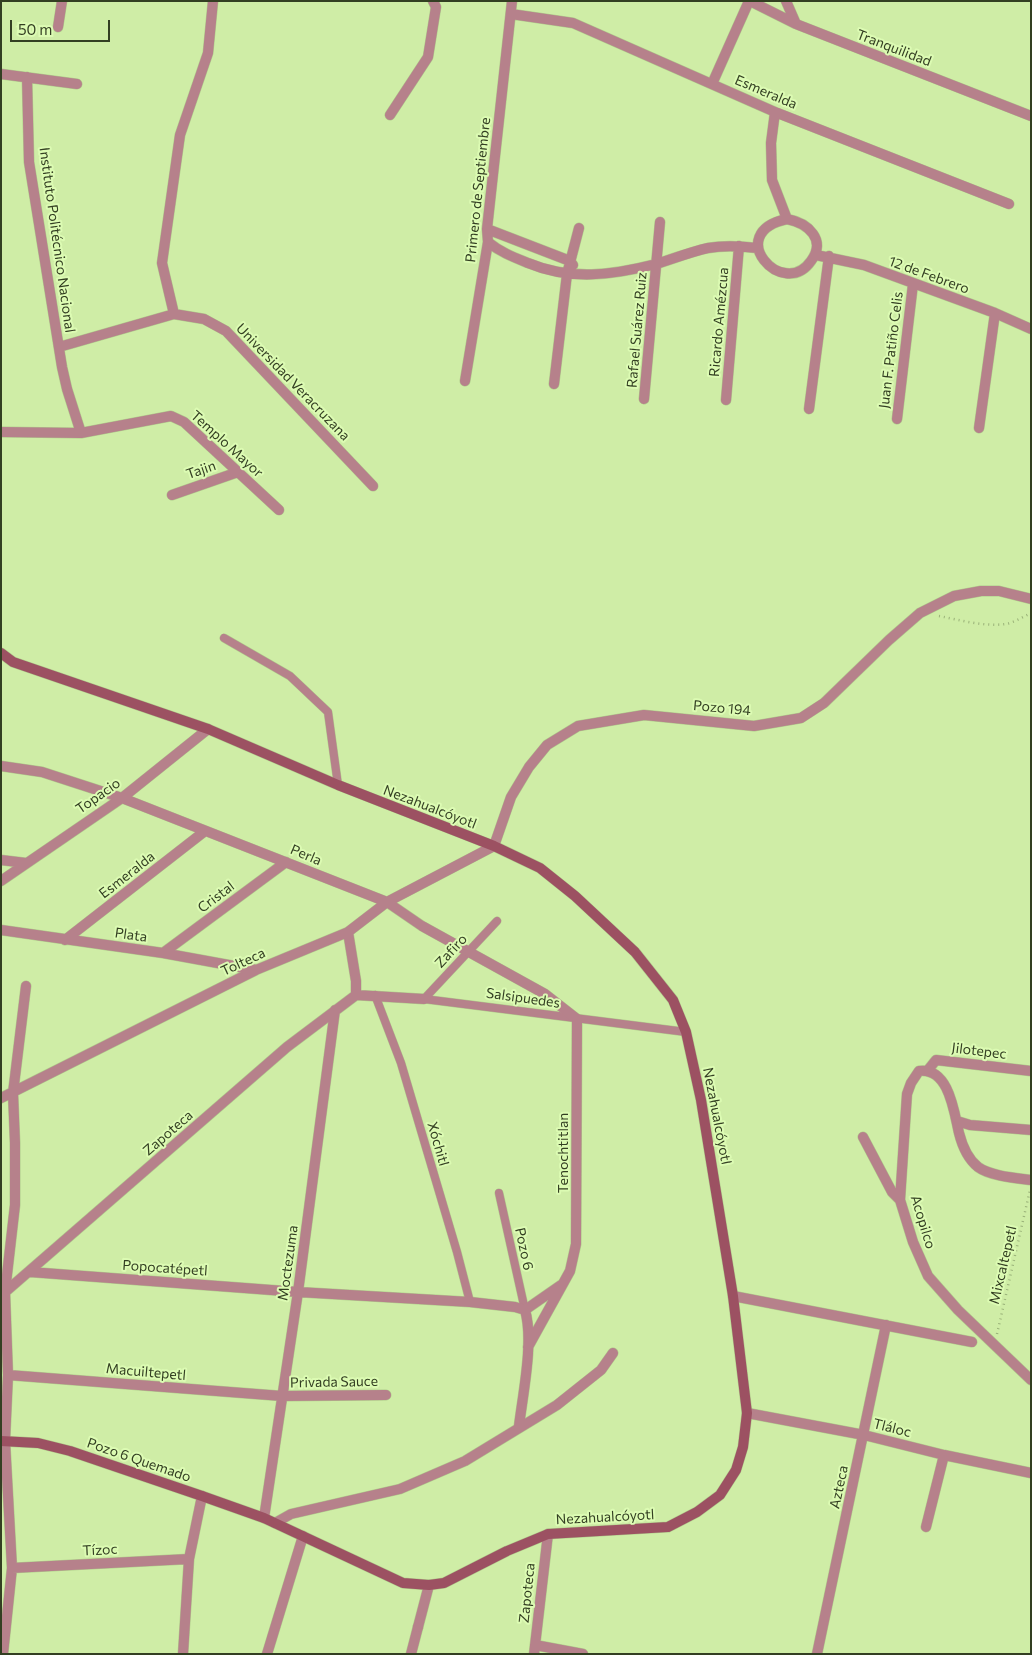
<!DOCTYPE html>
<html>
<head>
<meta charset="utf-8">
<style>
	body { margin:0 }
	#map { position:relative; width:1032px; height:1655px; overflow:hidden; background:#cfeda6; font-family:Commissioner,sans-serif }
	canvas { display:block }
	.frame { position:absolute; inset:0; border:2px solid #333f22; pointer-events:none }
	.scale { position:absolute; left:10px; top:20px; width:100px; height:22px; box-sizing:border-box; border:2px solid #333f22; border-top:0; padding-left:6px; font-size:15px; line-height:18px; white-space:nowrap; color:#333f22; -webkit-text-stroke:4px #dcfbb3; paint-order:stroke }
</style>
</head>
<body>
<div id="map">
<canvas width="1032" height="1655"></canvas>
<div class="frame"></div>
<div class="scale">50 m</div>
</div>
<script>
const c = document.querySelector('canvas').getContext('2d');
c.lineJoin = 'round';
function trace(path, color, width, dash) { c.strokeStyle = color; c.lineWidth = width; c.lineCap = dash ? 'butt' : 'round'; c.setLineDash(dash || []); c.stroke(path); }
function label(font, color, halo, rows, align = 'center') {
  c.font = font + ' Commissioner,sans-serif'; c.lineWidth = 4; c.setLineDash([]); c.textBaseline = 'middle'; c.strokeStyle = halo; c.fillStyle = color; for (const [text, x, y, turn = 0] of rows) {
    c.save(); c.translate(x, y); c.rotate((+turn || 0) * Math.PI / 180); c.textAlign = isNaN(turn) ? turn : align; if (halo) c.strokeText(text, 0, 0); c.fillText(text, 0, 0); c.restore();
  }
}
const service = new Path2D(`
	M 224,638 L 290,676 L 328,712 L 338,785
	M 375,995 L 401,1063 L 457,1252 L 470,1302
	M 424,999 L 686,1032
	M 424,999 L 497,921
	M 499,1193 L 525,1310`);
const pedestrian = new Path2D(`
	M 411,1654 L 418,1627`);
const minor = new Path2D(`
	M 213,1 L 208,53 L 180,135 L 162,263 L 174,314 L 204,319 L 226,331 L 373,486
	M 750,1 L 796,24 L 1031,116
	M 786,1 L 796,24
	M 511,14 L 573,23 L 775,112 L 1009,204
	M 58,27 L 62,1
	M 1,74 L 77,84
	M 27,77 L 29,162 L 62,367 L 67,389 L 81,433
	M 712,84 L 749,1
	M 775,112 L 771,143 L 772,180 L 787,219
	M 390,115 L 428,57 L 436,7 L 433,1
	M 787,219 C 808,223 827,240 811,261 C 783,301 722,233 787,219 Z
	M 487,229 L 570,261 L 573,265
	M 488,242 C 500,252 513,257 528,263 C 571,281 613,275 656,264 C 673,259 690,252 708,248 C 724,245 741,246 757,248
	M 816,255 L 864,265 L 995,313 L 1031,329
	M 59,347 L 174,314
	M 465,381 L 488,242 L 487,229 L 512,1
	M 554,384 L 567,274 L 579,228
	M 644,399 L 660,222
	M 726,400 L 739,246
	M 809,409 L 829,256
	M 897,419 L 913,284
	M 979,428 L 995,313
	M 1,432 L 81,433 L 171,416 L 184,422 L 279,510
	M 172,495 L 238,472
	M 1,766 L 42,772 L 122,798 L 387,902 L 422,926 L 545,994 L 577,1019 L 576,1244 L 570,1271 L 528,1347
	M 1,860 L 26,863
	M 1,881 L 122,798 L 208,729
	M 1,930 L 163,953 L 256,970
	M 348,932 L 356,981 L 356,995
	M 65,940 L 205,831
	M 163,953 L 286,862
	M 356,995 L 424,999
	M 928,1070 L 936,1060 L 1031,1071
	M 1,1098 L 256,970 L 348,932 L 387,902 L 494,846 L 511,797 L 529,767 L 547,745 L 578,726 L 644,715 L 754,726 L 801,718 L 824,703 L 889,640 L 920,613 L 954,596 L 981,591 L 999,591 L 1031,599
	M 957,1121 L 970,1125 L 1031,1130
	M 863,1137 L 892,1192 L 900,1200
	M 1031,1180 C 1016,1178 990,1176 978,1167 C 968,1159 962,1145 959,1133 C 954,1112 949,1067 919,1071 L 911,1083 L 907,1094 L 900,1200 L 913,1242 L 928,1276 L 958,1310 L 1031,1380
	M 30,1272 L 298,1292 L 470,1302 L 515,1307 L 525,1310
	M 4,1293 L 287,1047 L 356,995
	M 733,1296 L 972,1342
	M 525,1310 L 561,1285
	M 8,1375 L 282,1396 L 386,1395
	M 747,1413 L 864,1435 L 944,1455 L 1031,1473
	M 519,1426 C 523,1393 534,1341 525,1310
	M 264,1518 L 298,1292 L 335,1010
	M 275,1523 L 291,1514 L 400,1489 L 465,1461 L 557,1405 L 601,1370 L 613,1353
	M 926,1527 L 944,1455
	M 12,1568 L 189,1559
	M 418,1627 L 429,1585
	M 535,1645 L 583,1654
	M 3,1654 L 12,1568 L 5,1441 L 8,1375 L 5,1292 L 15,1205 L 15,1143 L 13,1093 L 26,986
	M 183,1654 L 189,1559 L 202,1496
	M 267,1654 L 303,1536
	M 534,1654 L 548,1534
	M 817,1654 L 886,1325`);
const secondary = new Path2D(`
	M 1,653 L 13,662 L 208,729 L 338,785 L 494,846 L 540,868 L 575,896 L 635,952 L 673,1000 L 686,1032 L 701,1100 L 733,1296 L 747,1413 L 743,1447 L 736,1470 L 720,1495 L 697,1512 L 668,1527 L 548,1534 L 507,1551 L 444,1583 L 429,1585 L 403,1583 L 264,1518 L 202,1496 L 70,1451 L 38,1443 L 1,1441`);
trace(service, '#b0ca8c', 9);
trace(pedestrian, '#b0ca8c', 11);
trace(minor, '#b0ca8c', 11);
trace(secondary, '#b0ca8c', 11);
trace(new Path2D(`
	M 939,616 C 960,620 984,627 1006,624 C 1015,622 1023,617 1031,613
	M 997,1334 L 1030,1190`), '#9ab279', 2.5, [1, 4]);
trace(service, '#b6818b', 8);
trace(pedestrian, '#b6818b', 10);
trace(minor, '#b6818b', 10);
trace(secondary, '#9c5162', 10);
label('14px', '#333f22', '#dcfbb3', [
	["Tranquilidad",894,48,21],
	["Esmeralda",766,92,23],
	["Primero de Septiembre",478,190,-84],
	["Instituto Politécnico Nacional",57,240,82],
	["12 de Febrero",929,275,20],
	["Ricardo Amézcua",719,322,-85],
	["Rafael Suárez Ruiz",637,330,-85],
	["Juan F. Patiño Celis",891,350,-83],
	["Universidad Veracruzana",293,382,46],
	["Templo Mayor",227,444,42],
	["Tajin",201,470,-19],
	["Pozo 194",722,708,5],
	["Topacio",98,796,-35],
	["Nezahualcóyotl",430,807,21],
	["Perla",306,855,23],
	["Esmeralda",127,875,-38],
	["Cristal",216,897,-37],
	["Plata",131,935,8],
	["Zafiro",451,951,-47],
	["Tolteca",243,962,-25],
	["Salsipuedes",523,998,8],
	["Jilotepec",979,1051,7],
	["Nezahualcóyotl",717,1116,79],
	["Zapoteca",168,1133,-41],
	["Xóchitl",438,1144,74],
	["Tenochtitlan",563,1153,-90],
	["Acopilco",923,1222,73],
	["Pozo 6",524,1249,78],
	["Moctezuma",288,1263,-82],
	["Mixcaltepetl",1003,1265,-77],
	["Popocatépetl",165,1268,4],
	["Macuiltepetl",146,1372,5],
	["Privada Sauce",334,1382,-1],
	["Tláloc",892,1428,14],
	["Pozo 6 Quemado",139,1460,19],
	["Azteca",839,1487,-78],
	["Nezahualcóyotl",605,1517,-3],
	["Tízoc",100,1550,-3],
	["Zapoteca",527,1593,-84]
]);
</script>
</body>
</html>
